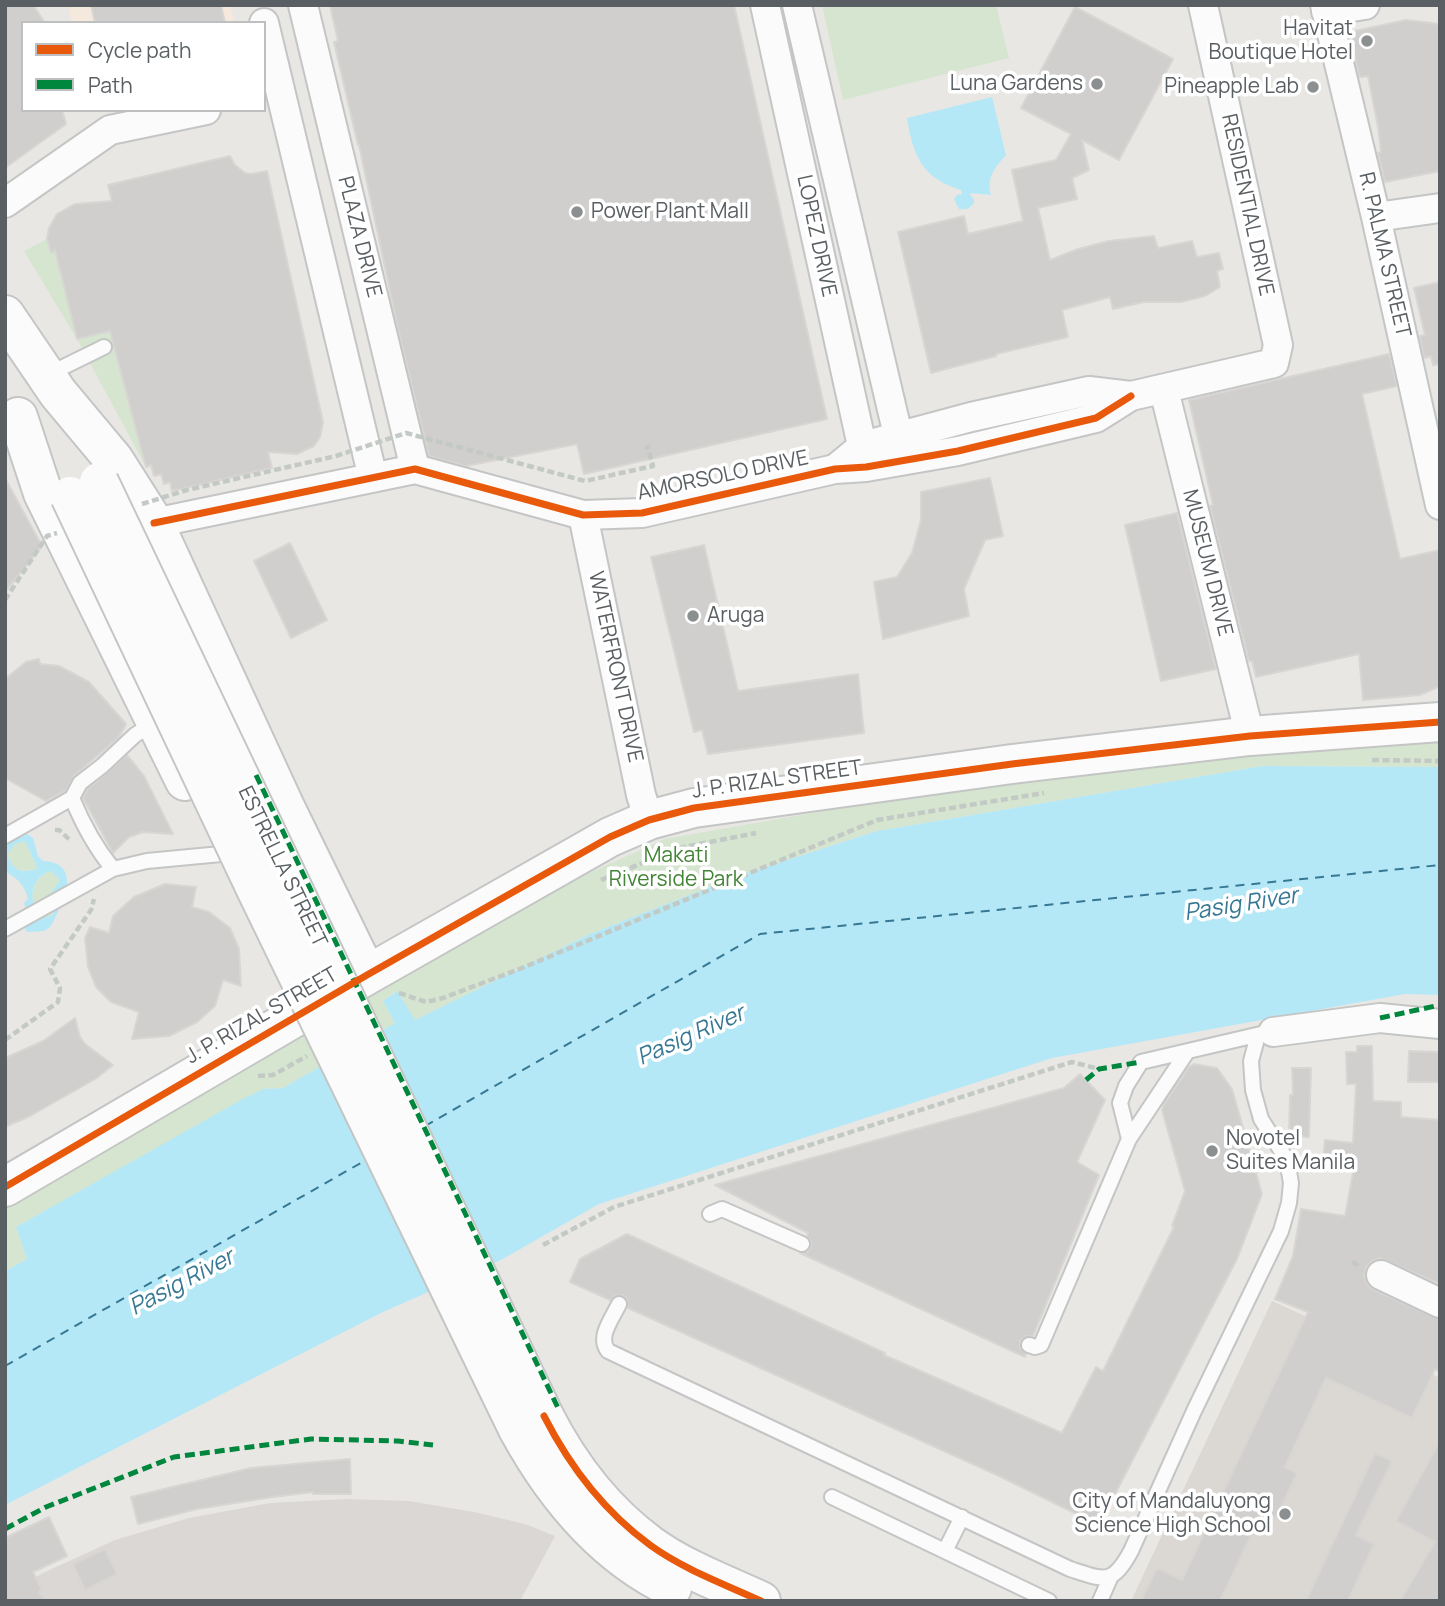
<!DOCTYPE html>
<html>
<head>
<meta charset="utf-8">
<style>
	body { margin:0 }
	#map { position:relative; width:1445px; height:1606px; overflow:hidden; background:#e9e7e4; font-family:Manrope,sans-serif }
	canvas { display:block }
	.frame { position:absolute; inset:0; border:7px solid #595f62; pointer-events:none }
	.legend { position:absolute; left:21px; top:21px; width:245px; height:91px; box-sizing:border-box; background:#fff; border:2px solid #bdbfc0; margin:0; padding:9px 12px; list-style:none; font-size:21px; color:#595f62 }
	.legend li { display:flex; align-items:center; gap:14px; height:35px }
	.legend b { width:35px; border:2px solid #bdbfc0 }
</style>
</head>
<body>
<div id="map">
<canvas width="1445" height="1606"></canvas>
<div class="frame"></div>
<ul class="legend">
<li><b style="height:9px;background:#e8590c"></b>Cycle path</li>
<li><b style="height:9px;background:#00873e"></b>Path</li>
</ul>
</div>
<script>
const c = document.querySelector('canvas').getContext('2d');
c.lineJoin = 'round';
function fillPath(path, color) { c.fillStyle = color; c.fill(path, 'evenodd'); }
function trace(path, color, width, dash) { c.strokeStyle = color; c.lineWidth = width; c.lineCap = dash ? 'butt' : 'round'; c.setLineDash(dash || []); c.stroke(path); }
function label(font, color, halo, rows, align = 'center') {
  c.font = font + ' Manrope,sans-serif'; c.lineWidth = 7; c.setLineDash([]); c.textBaseline = 'middle'; c.strokeStyle = halo; c.fillStyle = color; for (const [text, x, y, turn = 0] of rows) {
    c.save(); c.translate(x, y); c.rotate((+turn || 0) * Math.PI / 180); c.textAlign = isNaN(turn) ? turn : align; if (halo) c.strokeText(text, 0, 0); c.fillText(text, 0, 0); c.restore();
  }
}
fillPath(new Path2D(`
	M 68,5 L 230,5 L 235,23 L 72,23 Z`), '#f4e9dc');
fillPath(new Path2D(`
	M 346,1499 L 409,1501 L 474,1512 L 525,1524 L 555,1536 L 520,1601 L 5,1601 L 5,1594 L 43,1573 L 115,1540 L 189,1518 L 270,1503 Z`), '#dad7d5');
fillPath(new Path2D(`
	M 1272,1301 L 1440,1378 L 1440,1601 L 1131,1601 Z`), '#dbd7d3');
fillPath(new Path2D(`
	M 822,5 L 996,5 L 1009,58 L 843,100 Z
	M 47,239 L 51,253 L 55,250 L 77,339 L 110,331 L 146,467 L 77,339 L 24,251 Z
	M 1440,742 L 1440,767 L 1263,766 L 877,831 L 738,876 L 590,934 L 414,1021 L 396,991 L 383,1001 L 396,1023 L 283,1088 L 263,1089 L 16,1227 L 27,1259 L 5,1271 L 5,1206 L 547,892 L 665,839 L 829,810 L 1080,769 L 1249,749 Z
	M 25,841 L 37,867 L 35,870 L 20,871 L 12,865 L 7,854 L 15,844 Z
	M 51,871 L 60,880 L 54,890 C 56,901 59,911 48,918 C 24,912 30,876 51,871 Z`), '#d5e5cf');
fillPath(new Path2D(`
	M 992,97 L 1006,155 C 995,167 986,178 991,195 L 971,193 L 970,195 L 974,199 L 974,203 L 968,209 L 959,209 L 954,199 L 957,195 L 962,194 L 961,190 C 922,178 913,156 907,118 Z
	M 1263,766 L 1440,767 L 1440,995 L 1405,994 L 1052,1058 L 599,1204 L 501,1260 L 383,1312 L 5,1505 L 5,1271 L 27,1259 L 16,1227 L 241,1100 L 263,1089 L 283,1088 L 395,1023 L 383,1001 L 397,991 L 415,1020 L 590,934 L 738,876 L 877,831 Z
	M 24,832 L 33,838 L 38,856 L 43,861 C 76,862 69,891 58,912 C 55,917 53,924 49,928 C 44,933 34,931 27,932 L 24,927 L 27,915 L 24,903 L 28,899 C 24,884 18,879 5,871 L 5,845 ZM 25,841 L 37,867 L 35,870 L 20,871 L 12,865 L 7,854 L 15,844 ZM 51,871 L 60,880 L 51,893 L 56,905 L 53,914 L 48,917 C 24,909 30,876 51,871 Z`), '#b5e8f6');
trace(new Path2D(`
	M 425,1126 L 760,934 L 1440,865
	M 5,1366 L 366,1160`), '#367894', 2, [9, 7]);
const building = new Path2D(`
	M 5,5 L 33,5 L 45,23 L 23,23 L 23,110 L 62,110 L 66,124 L 5,168 Z
	M 91,5 L 221,5 L 225,23 L 95,23 Z
	M 330,5 L 734,5 L 827,419 L 584,474 L 577,444 L 466,466 L 429,456 L 397,324 L 359,145 L 358,145 L 334,42 L 338,41 Z
	M 1075,7 L 1173,59 L 1119,160 L 1082,140 L 1089,170 L 1072,178 L 1077,199 L 1038,208 L 1050,260 L 1078,249 L 1109,241 L 1154,236 L 1158,248 L 1192,241 L 1197,257 L 1219,253 L 1223,269 L 1217,271 L 1220,287 L 1205,296 L 1181,302 L 1144,302 L 1113,309 L 1110,297 L 1062,310 L 1068,337 L 996,354 L 996,356 L 931,373 L 898,232 L 964,216 L 968,234 L 1023,221 L 1012,170 L 1056,160 L 1071,134 L 1021,108 Z
	M 1406,20 L 1440,24 L 1440,171 L 1385,182 L 1378,153 L 1381,152 L 1378,127 L 1368,76 L 1359,77 L 1350,32 Z
	M 230,156 L 235,165 L 245,173 L 251,174 L 267,171 L 323,422 L 320,437 L 314,446 L 297,454 L 268,452 L 272,468 L 172,491 L 170,482 L 164,484 L 161,474 L 154,476 L 151,465 L 146,467 L 110,331 L 77,339 L 55,250 L 51,253 L 47,239 L 49,228 L 57,214 L 75,204 L 112,201 L 108,185 Z
	M 1440,282 L 1440,364 L 1433,365 L 1431,356 L 1424,358 L 1420,336 L 1425,335 L 1414,288 Z
	M 1389,354 L 1397,386 L 1362,394 L 1400,559 L 1440,550 L 1440,686 L 1420,695 L 1363,700 L 1359,654 L 1256,677 L 1252,661 L 1249,661 L 1210,506 L 1213,505 L 1189,400 Z
	M 5,478 L 42,546 L 5,592 Z
	M 990,478 L 1003,536 L 985,540 L 964,589 L 969,616 L 883,639 L 874,582 L 897,577 L 912,553 L 921,520 L 921,492 Z
	M 1177,513 L 1216,669 L 1161,681 L 1125,525 Z
	M 290,543 L 327,620 L 291,638 L 254,561 Z
	M 704,545 L 738,691 L 858,674 L 864,733 L 708,754 L 702,730 L 694,732 L 651,557 Z
	M 39,659 L 40,664 L 59,666 L 89,682 L 126,724 L 119,737 L 74,776 L 65,791 L 46,801 L 5,778 L 5,679 L 26,662 Z
	M 127,755 L 144,776 L 173,834 L 143,832 L 129,837 L 113,853 L 83,798 L 88,789 Z
	M 165,884 L 196,887 L 192,907 L 209,912 L 230,928 L 239,949 L 241,986 L 223,980 L 215,1006 L 197,1022 L 169,1036 L 132,1039 L 139,1012 L 111,1002 L 96,987 L 88,967 L 85,938 L 90,927 L 109,933 L 113,916 L 134,897 Z
	M 75,1018 L 80,1037 L 85,1044 L 113,1065 L 97,1078 L 30,1116 L 5,1127 L 5,1058 L 43,1041 Z
	M 1357,1046 L 1372,1046 L 1373,1101 L 1401,1102 L 1401,1117 L 1440,1120 L 1440,1284 L 1380,1258 L 1371,1262 L 1366,1267 L 1364,1276 L 1367,1284 L 1374,1290 L 1440,1319 L 1440,1372 L 1435,1369 L 1412,1418 L 1326,1378 L 1285,1467 L 1297,1473 L 1276,1518 L 1262,1512 L 1220,1601 L 1141,1601 L 1157,1568 L 1182,1580 L 1308,1312 L 1275,1299 L 1293,1256 L 1301,1209 L 1345,1216 L 1355,1162 L 1323,1159 L 1325,1140 L 1353,1143 L 1356,1084 L 1347,1084 L 1346,1052 L 1357,1052 Z
	M 1409,1051 L 1440,1052 L 1440,1082 L 1408,1082 Z
	M 1194,1064 L 1217,1068 L 1232,1089 L 1262,1194 L 1237,1259 L 1099,1525 L 997,1475 L 628,1308 L 627,1299 L 623,1295 L 614,1296 L 610,1300 L 570,1282 L 580,1259 L 627,1234 L 885,1353 L 884,1355 L 1062,1433 L 1096,1367 L 1103,1371 L 1174,1227 L 1172,1226 L 1185,1191 L 1162,1110 L 1164,1104 L 1189,1067 Z
	M 1292,1068 L 1311,1068 L 1309,1137 L 1289,1136 L 1290,1095 L 1293,1095 Z
	M 1080,1074 L 1105,1100 L 1077,1162 L 1099,1175 L 1033,1336 L 1026,1336 L 1020,1341 L 1020,1348 L 1026,1354 L 1025,1357 L 800,1253 L 807,1252 L 811,1247 L 811,1242 L 807,1236 L 808,1233 L 715,1185 L 1064,1088 Z
	M 1440,1441 L 1440,1601 L 1400,1601 L 1435,1542 L 1396,1521 Z
	M 1375,1453 L 1392,1461 L 1356,1535 L 1374,1544 L 1348,1601 L 1306,1601 Z
	M 350,1459 L 351,1494 L 313,1494 L 313,1492 L 273,1497 L 197,1509 L 138,1524 L 131,1497 L 251,1468 Z
	M 49,1517 L 67,1556 L 33,1572 L 42,1590 L 39,1592 L 45,1601 L 5,1601 L 5,1538 Z
	M 105,1549 L 117,1574 L 85,1590 L 73,1564 Z`);
fillPath(building, '#d1cfce');
trace(building, '#d8d6d3', 2);
const lane = new Path2D(`
	M 49,374 L 104,347
	M 72,798 C 83,825 95,847 113,869
	M 5,836 L 72,798 L 80,783 L 102,766 L 135,735 L 154,723
	M 5,929 L 113,869 L 147,861 L 221,854
	M 1129,1139 L 1120,1103 L 1126,1086 L 1141,1062 L 1265,1033
	M 710,1214 L 722,1209 L 802,1244
	M 619,1304 C 612,1319 597,1337 608,1351 L 1070,1569 C 1104,1580 1112,1586 1131,1551 L 1194,1411 L 1281,1231 L 1289,1203 L 1291,1183 L 1287,1160 L 1261,1119 L 1253,1090 L 1251,1061 L 1258,1035
	M 1029,1345 L 1035,1347 L 1041,1345 L 1129,1139 L 1187,1052
	M 832,1497 L 1049,1601
	M 945,1551 L 962,1517
	M 1100,1601 L 1111,1576`);
const street = new Path2D(`
	M 303,5 L 415,469
	M 765,5 L 866,464
	M 797,5 L 902,452
	M 1325,5 L 1376,217 L 1440,505
	M 1326,11 L 1365,5
	M 264,23 L 373,478
	M 5,203 L 110,130 L 206,110
	M 1376,217 L 1440,208
	M 1164,390 L 1250,736
	M 835,469 L 863,446 L 971,417 L 1089,391 L 1131,396 L 1274,363 L 1278,345 L 1203,5
	M 583,515 L 641,795 L 649,820
	M 154,523 L 415,469 L 583,515 L 642,513 L 835,469 L 866,467 L 958,451 L 1096,418 L 1131,396
	M 1273,1032 L 1380,1018 L 1440,1024
	M 1381,1275 L 1440,1303`);
const secondary = new Path2D(`
	M 5,315 L 58,393 L 114,460 L 154,523 L 284,805 L 367,975
	M 18,417 L 43,493 L 185,781
	M 5,1187 L 367,975 L 610,837 L 649,820 L 694,808 L 1012,764 L 1250,736 L 1440,722
	M 544,1416 C 569,1465 605,1512 650,1545 C 683,1569 724,1584 761,1601
	M 518,1429 C 554,1495 603,1555 672,1588`);
trace(lane, '#c4c5c5', 18);
trace(street, '#c4c5c5', 32);
trace(secondary, '#c4c5c5', 42);
trace(new Path2D(`
	M 1372,760 L 1440,761
	M 55,830 L 59,830 L 70,840
	M 601,880 L 679,848 L 756,833
	M 399,993 L 426,1002 L 443,998 L 522,968 L 877,820 L 1044,793
	M 5,1040 L 58,1002 L 60,988 L 50,969 L 91,910 L 94,899
	M 258,1076 L 273,1075 L 307,1056
	M 543,1245 L 614,1207 L 1072,1062 L 1099,1069
	M 1352,1262 L 1361,1267`), '#c3c9c5', 4.5, [7, 3.5]);
trace(lane, '#fcfbfb', 14);
trace(street, '#fcfbfb', 28);
trace(secondary, '#fcfbfb', 38);
const secondaryBridge = new Path2D(`
	M 99,482 L 544,1416
	M 70,496 L 256,889 L 518,1429`);
trace(secondaryBridge, '#c4c5c5', 42, []);
trace(new Path2D(`
	M 142,504 L 187,490 L 336,456 L 406,433 L 585,481 L 653,466 L 647,445
	M 5,600 L 47,536 L 57,533`), '#c3c9c5', 4.5, [7, 3.5]);
trace(secondaryBridge, '#fcfbfb', 38);
trace(new Path2D(`
	M 256,775 L 559,1410
	M 1380,1018 L 1440,1005
	M 1086,1080 L 1099,1069 L 1141,1062
	M 5,1529 L 46,1507 L 174,1457 L 311,1439 L 398,1441 L 433,1445`), '#00873e', 5, [10, 5]);
trace(new Path2D(`
	M 154,523 L 415,469 L 583,515 L 642,513 L 835,469 L 866,467 L 958,451 L 1096,418 L 1131,396
	M 5,1187 L 367,975 L 610,837 L 649,820 L 694,808 L 1012,764 L 1250,736 L 1440,722
	M 544,1416 C 569,1465 605,1512 650,1545 C 683,1569 724,1584 761,1601`), '#e8590c', 7);
for (const [x, y, r, color] of [
	[1367,41,7,"#8b8f90"],
	[1097,84,7,"#8b8f90"],
	[1313,87,7,"#8b8f90"],
	[577,212,7,"#8b8f90"],
	[693,616,7,"#8b8f90"],
	[1212,1151,7,"#8b8f90"],
	[1285,1514,7,"#8b8f90"]
]) { const dot = new Path2D(); dot.arc(x, y, r, 0, 2 * Math.PI); c.fillStyle = color; c.fill(dot); trace(dot, '#fff', 2.5); }
label('21px', '#595f62', '#fff', [
	["Havitat",1353,29],
	["Boutique Hotel",1353,53],
	["Luna Gardens",1083,84],
	["Pineapple Lab",1299,87],
	["Power Plant Mall",591,212,"left"],
	["Aruga",707,616,"left"],
	["Novotel",1226,1139,"left"],
	["Suites Manila",1226,1163,"left"],
	["City of Mandaluyong",1271,1502],
	["Science High School",1271,1526]
], 'right');
label('21px', '#595f62', '#fff', [
	["RESIDENTIAL DRIVE",1247,205,78],
	["LOPEZ DRIVE",816,236,78],
	["PLAZA DRIVE",359,237,76],
	["R. PALMA STREET",1384,255,77],
	["AMORSOLO DRIVE",723,476,-12],
	["MUSEUM DRIVE",1207,563,76],
	["WATERFRONT DRIVE",615,667,78],
	["J. P. RIZAL STREET",777,780,-8],
	["ESTRELLA STREET",282,867,64],
	["J. P. RIZAL STREET",262,1016,-30]
]);
label('21px', '#438436', '#fff', [
	["Makati",676,856],
	["Riverside Park",676,880]
]);
label('italic 23px', '#367894', '#fff', [
	["Pasig River",1241,905,-9],
	["Pasig River",691,1036,-24],
	["Pasig River",182,1283,-28]
]);
</script>
</body>
</html>
